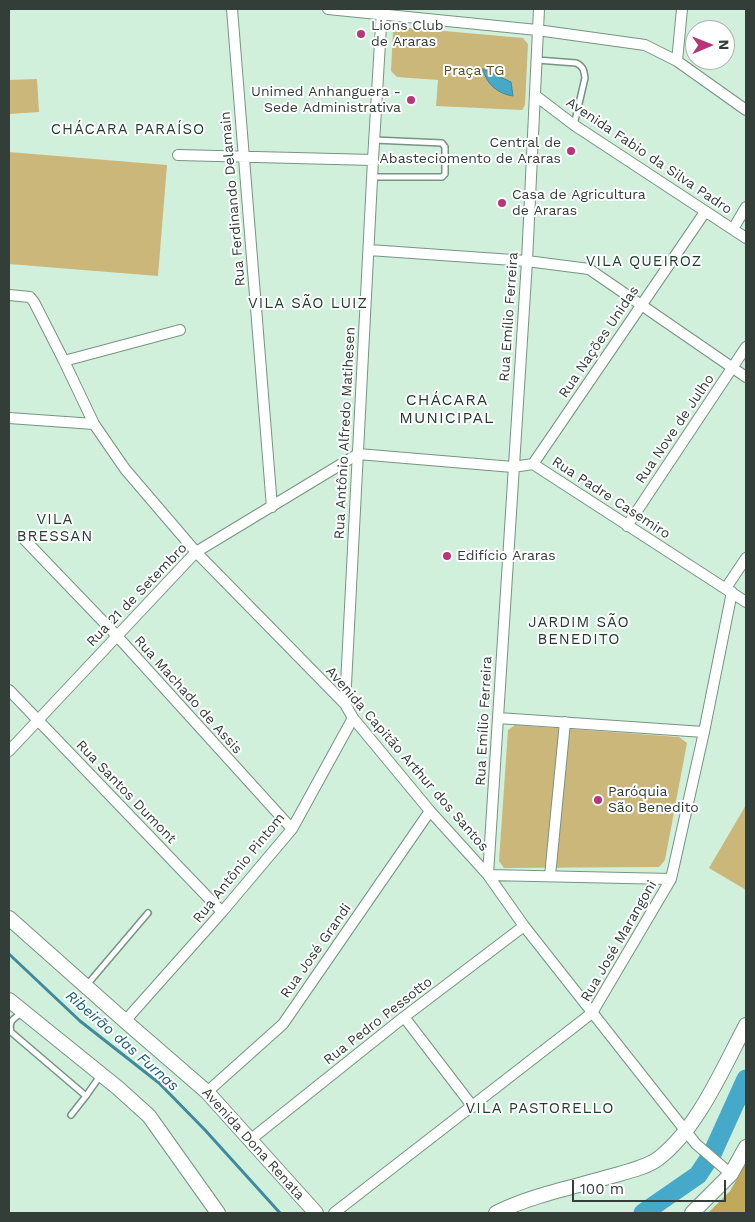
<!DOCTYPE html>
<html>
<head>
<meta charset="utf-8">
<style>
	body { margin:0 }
	#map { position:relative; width:755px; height:1222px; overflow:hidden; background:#d0f0dc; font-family:"Work Sans",sans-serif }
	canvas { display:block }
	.frame { position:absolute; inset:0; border:10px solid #323e37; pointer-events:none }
	.north { position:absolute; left:685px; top:20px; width:50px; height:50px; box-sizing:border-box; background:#fff; border:1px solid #adb2af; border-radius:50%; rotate:89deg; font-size:14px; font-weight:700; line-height:20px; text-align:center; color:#323e37 }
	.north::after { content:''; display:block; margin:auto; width:18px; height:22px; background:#ba3578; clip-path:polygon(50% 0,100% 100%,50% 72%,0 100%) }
	.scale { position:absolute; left:572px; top:1180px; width:154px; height:22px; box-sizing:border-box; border:2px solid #323e37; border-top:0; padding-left:6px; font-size:15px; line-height:18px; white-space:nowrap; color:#323e37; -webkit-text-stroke:4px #fff; paint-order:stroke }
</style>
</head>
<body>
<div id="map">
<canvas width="755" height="1222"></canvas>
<div class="frame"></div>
<div class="north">N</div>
<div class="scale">100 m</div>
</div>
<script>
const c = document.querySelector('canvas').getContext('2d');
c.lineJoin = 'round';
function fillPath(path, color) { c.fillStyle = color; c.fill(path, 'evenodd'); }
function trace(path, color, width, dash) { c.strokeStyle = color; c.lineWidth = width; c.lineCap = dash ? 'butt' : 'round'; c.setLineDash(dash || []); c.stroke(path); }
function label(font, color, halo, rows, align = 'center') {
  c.font = font + ' "Work Sans",sans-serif'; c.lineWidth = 4; c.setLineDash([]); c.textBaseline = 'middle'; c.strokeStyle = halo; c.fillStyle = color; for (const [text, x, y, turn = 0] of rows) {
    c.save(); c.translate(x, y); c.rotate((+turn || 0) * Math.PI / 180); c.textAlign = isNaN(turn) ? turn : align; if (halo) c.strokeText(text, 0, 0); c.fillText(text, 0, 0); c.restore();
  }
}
fillPath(new Path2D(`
	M 399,27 L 523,38 L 528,44 L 525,105 L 522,110 L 436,106 L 438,80 L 397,77 L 391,71 L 393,31 Z
	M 37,79 L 39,112 L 9,114 L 9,80 Z
	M 9,152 L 167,165 L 158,276 L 9,264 Z
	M 515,725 L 679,737 L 687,743 L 665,860 L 659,867 L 504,868 L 499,861 L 508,730 Z
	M 746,805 L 746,890 L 709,868 Z`), '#cbb779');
fillPath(new Path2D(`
	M 746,1163 L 746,1213 L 708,1213 L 730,1191 Z`), '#c1a95b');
const water = new Path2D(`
	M 483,69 L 511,82 L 513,96 C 498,94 486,84 483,69 Z`);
fillPath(water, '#47a9c9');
trace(water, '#41899d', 1);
trace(new Path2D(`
	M 9,954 L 80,1021 L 159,1083 L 205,1130 L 280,1213`), '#41899d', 3);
trace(new Path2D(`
	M 643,1213 L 698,1175 L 712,1154 L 746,1079`), '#47a9c9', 19);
const lane = new Path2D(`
	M 537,60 L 576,63 C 583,66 584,70 585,78 L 574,125
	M 372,177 L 442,177 L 445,174 L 445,147 L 442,143 L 374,140
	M 86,986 L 148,913
	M 22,1013 C 14,1018 8,1021 11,1032 L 86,1096 L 71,1115
	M 86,1096 L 100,1076`);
const street = new Path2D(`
	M 232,9 L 272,507
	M 328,9 L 537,30 L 645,45 L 677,61 L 746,110
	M 539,9 L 527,261 L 488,875 L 671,879
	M 677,61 L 682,9
	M 536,96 L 574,125 L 746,238
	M 178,155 L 373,160
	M 733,229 L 746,207
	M 369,250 L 527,261 L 589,269 L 746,377
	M 9,295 L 30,297 L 34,302 L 64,361 L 94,424 L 125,469 L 196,552 L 345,704 L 353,718 L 430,811 L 488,875 L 524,926 L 696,1144 L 731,1174
	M 64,361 L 180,330
	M 9,418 L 94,424
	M 533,464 L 705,212
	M 627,526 L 746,347
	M 22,537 L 117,636 L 292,829
	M 726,588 L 746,558
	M 9,690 L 222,912
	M 345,704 L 373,160 L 382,9
	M 498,718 L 704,732
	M 9,751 L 196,552 L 358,454 L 513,467 L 533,464 L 746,602
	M 550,876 L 565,722
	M 404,1017 L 473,1107
	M 125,1021 L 222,912 L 292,829 L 353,718
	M 207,1092 L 283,1024 L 430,811
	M 250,1140 L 404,1017 L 524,926
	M 334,1213 L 592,1013 L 671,879 L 704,732 L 732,592`);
const secondary = new Path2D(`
	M 9,918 L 125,1021 L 207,1092 L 316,1213
	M 9,1000 L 118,1088 L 149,1116 L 218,1213
	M 496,1213 C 532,1195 574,1187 612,1176 C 626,1172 648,1167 659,1158 C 698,1128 723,1068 746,1025
	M 692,1213 L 731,1174 L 746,1147`);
trace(lane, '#779482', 8);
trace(street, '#779482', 12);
trace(secondary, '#779482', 16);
trace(lane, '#fff', 5);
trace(street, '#fff', 10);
trace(secondary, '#fff', 14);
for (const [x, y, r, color] of [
	[361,34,5,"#ba3578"],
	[411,100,5,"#ba3578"],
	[571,151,5,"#ba3578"],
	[502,203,5,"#ba3578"],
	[447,556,5,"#ba3578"],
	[598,800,5,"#ba3578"]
]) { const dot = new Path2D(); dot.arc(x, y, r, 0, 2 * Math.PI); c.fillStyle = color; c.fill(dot); trace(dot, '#fff', 2); }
label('14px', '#323e37', '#fff', [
	["Lions Club",371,26],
	["de Araras",371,42],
	["Unimed Anhanguera -",401,92,"right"],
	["Sede Administrativa",401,108,"right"],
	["Central de",561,143,"right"],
	["Abasteciomento de Araras",561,159,"right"],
	["Casa de Agricultura",512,195],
	["de Araras",512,211],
	["Edifício Araras",457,556],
	["Paróquia",608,792],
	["São Benedito",608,808]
], 'left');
label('14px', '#604e12', '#fff', [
	["Praça TG",474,71]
]);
label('14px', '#323e37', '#fff', [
	["Avenida Fabio da Silva Padro",649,156,34],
	["Rua Ferdinando Delamain",233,199,-95],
	["Rua Emílio Ferreira",509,317,-86],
	["Rua Nações Unidas",599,342,-56],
	["Rua Nove de Julho",675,429,-56],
	["Rua Antônio Alfredo Matihesen",345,433,-87],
	["Rua Padre Casemiro",611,498,33],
	["Rua 21 de Setembro",137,595,-46],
	["Rua Machado de Assis",188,695,48],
	["Rua Emílio Ferreira",484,721,-87],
	["Avenida Capitão Arthur dos Santos",407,759,49],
	["Rua Santos Dumont",126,792,46],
	["Rua Antônio Pintom",239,868,-51],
	["Rua José Marangoni",619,941,-60],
	["Rua José Grandi",316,951,-55],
	["Rua Pedro Pessotto",378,1021,-38],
	["Avenida Dona Renata",253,1144,48]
]);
c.letterSpacing = '1px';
label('15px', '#233e2e', '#fff', [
	["CHÁCARA PARAÍSO",128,130],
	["VILA QUEIROZ",644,262],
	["VILA SÃO LUIZ",308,304],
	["VILA",55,520],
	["BRESSAN",55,537],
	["JARDIM SÃO",579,623],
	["BENEDITO",579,640],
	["VILA PASTORELLO",540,1109]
]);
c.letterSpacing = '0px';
label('italic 15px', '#126077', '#fff', [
	["Ribeirão das Furnas",122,1041,41]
]);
c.letterSpacing = '1px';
label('16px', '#233e2e', '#fff', [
	["CHÁCARA",447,400],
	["MUNICIPAL",447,418]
]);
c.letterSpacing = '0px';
</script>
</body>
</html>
